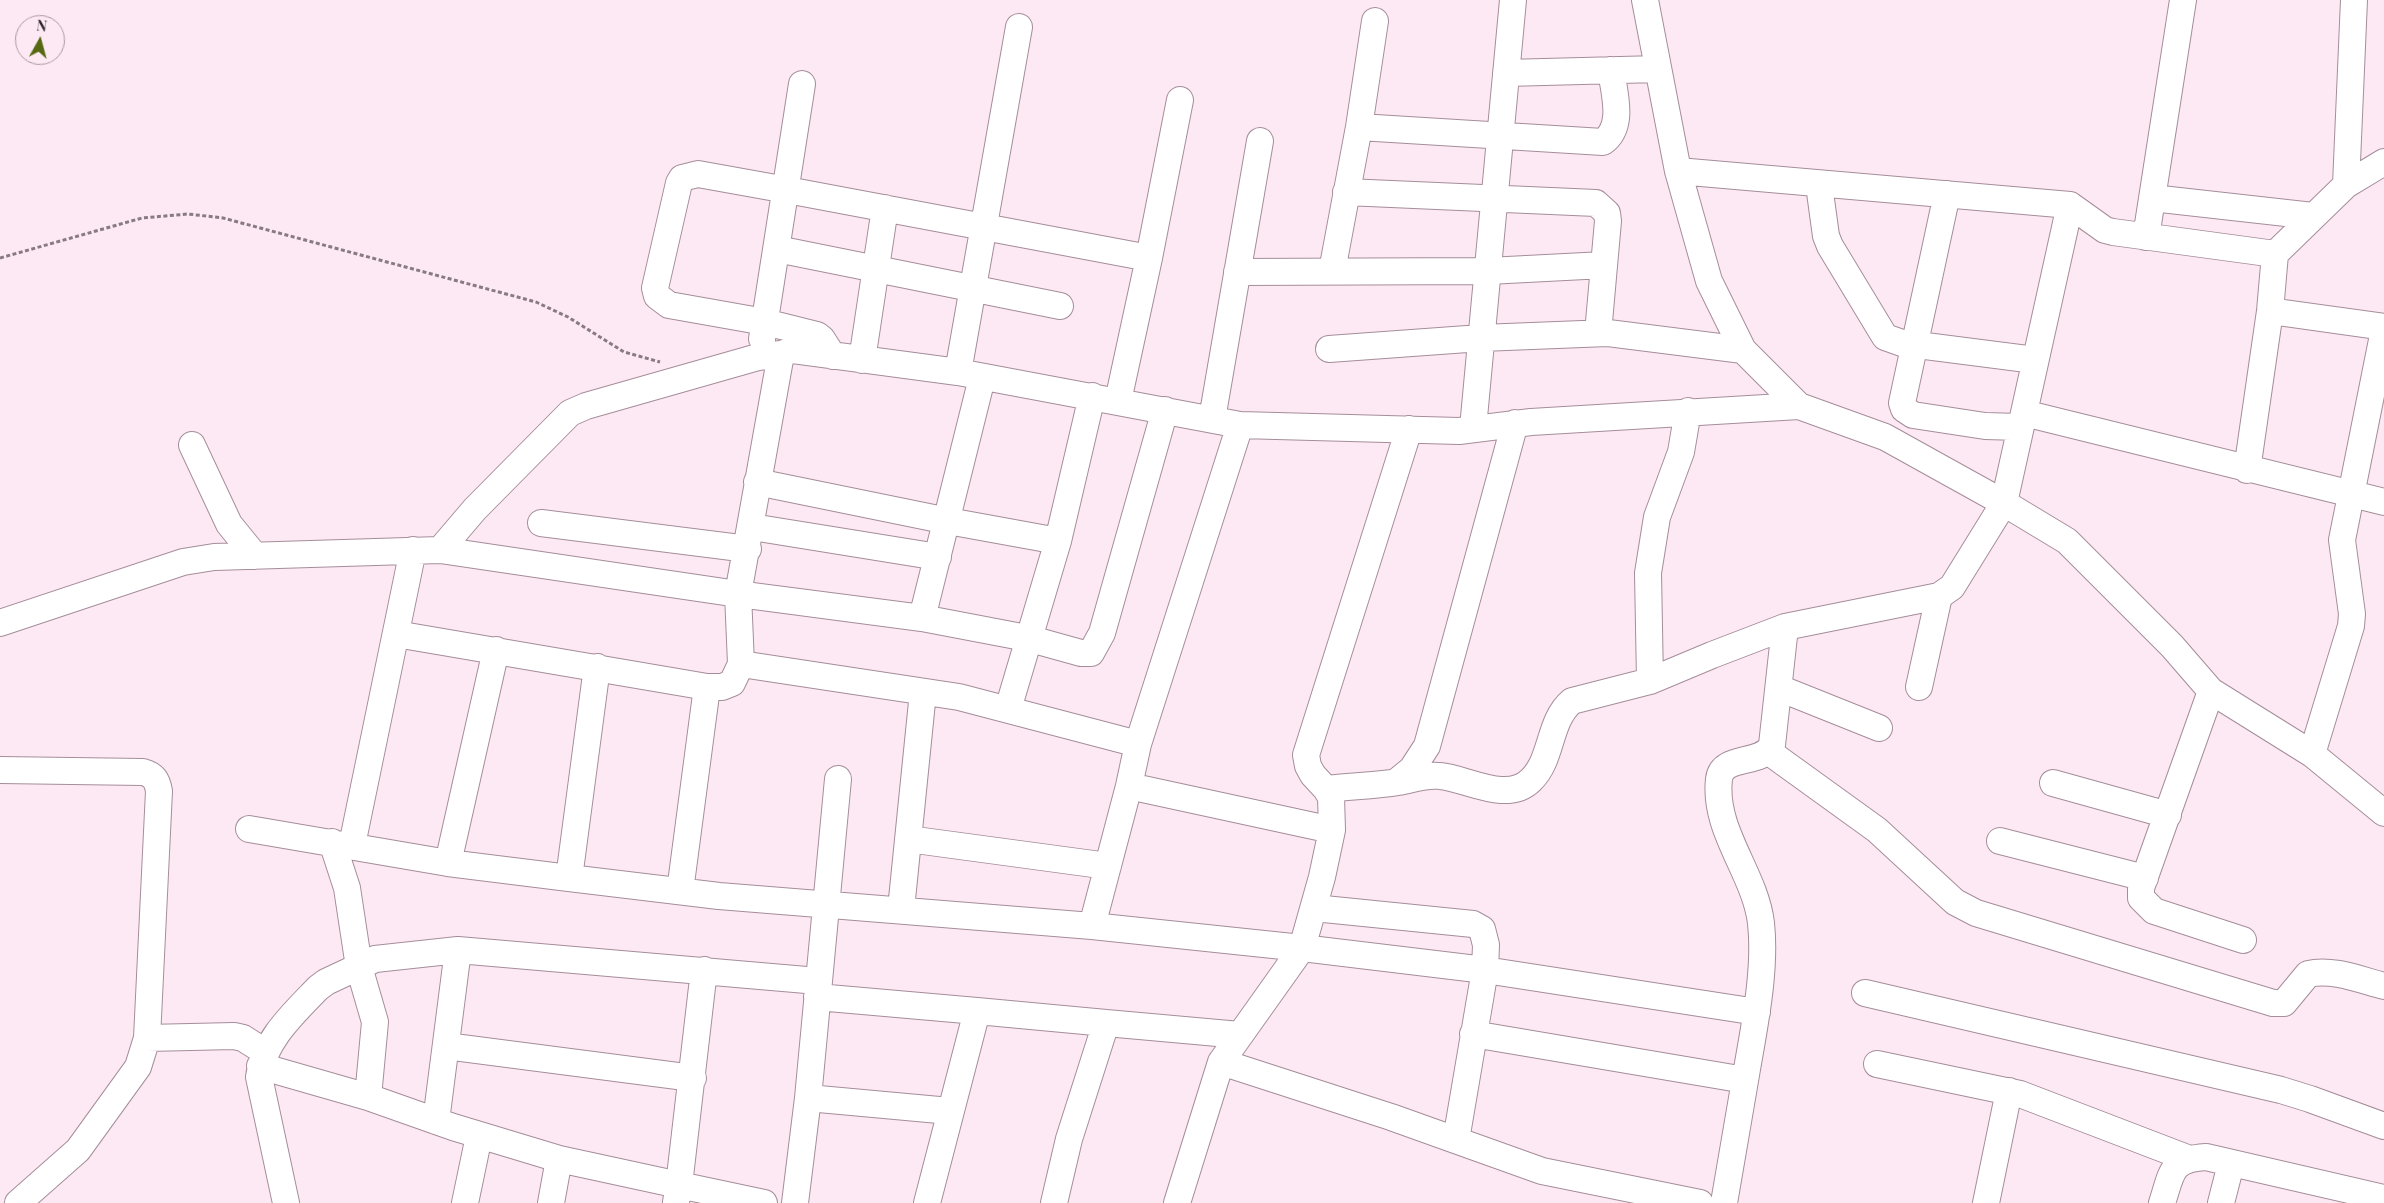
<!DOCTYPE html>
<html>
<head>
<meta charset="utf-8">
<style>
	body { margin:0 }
	#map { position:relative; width:2384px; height:1203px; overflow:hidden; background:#fde9f4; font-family:"Playfair Display",serif }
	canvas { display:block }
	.north { position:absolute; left:15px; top:15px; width:50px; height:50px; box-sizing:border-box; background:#fde9f4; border:1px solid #a898a1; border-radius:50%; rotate:7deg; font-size:14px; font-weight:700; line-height:20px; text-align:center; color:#281f24 }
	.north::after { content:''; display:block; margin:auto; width:18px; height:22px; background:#576813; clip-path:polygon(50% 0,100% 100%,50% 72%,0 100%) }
</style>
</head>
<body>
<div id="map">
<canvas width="2384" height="1203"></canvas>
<div class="north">N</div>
</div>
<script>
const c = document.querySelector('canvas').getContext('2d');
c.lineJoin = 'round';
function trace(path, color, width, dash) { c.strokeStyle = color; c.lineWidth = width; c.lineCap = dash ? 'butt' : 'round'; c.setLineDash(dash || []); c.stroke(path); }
const minor = new Path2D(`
	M 1645,0 L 1678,171 L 1709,281 L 1743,350 L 1799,406
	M 1506,73 L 1658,69
	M 1359,127 L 1603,142 C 1625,126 1614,93 1611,70
	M 1678,171 L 2070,205 L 2105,230 L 2113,232 L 2275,254 L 2346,185 L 2384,162
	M 1819,185 L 1826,236 L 1830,246 L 1885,337 L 1902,343 L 2035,360
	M 2346,185 L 2354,0
	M 1346,192 L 1596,203 L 1607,213 L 1608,221 L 1598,333
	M 1947,194 L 1902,403 L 1904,409 L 1913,415 L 1985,426 L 2020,427
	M 2152,198 L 2313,216
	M 2146,237 L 2183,0
	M 777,249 L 1060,306
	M 1332,271 L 1359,127 L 1375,21
	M 1237,272 L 1488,271 L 1604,265
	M 2270,311 L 2384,327
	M 762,339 L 802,84
	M 1329,349 L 1481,338 L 1608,333 L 1743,350
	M 833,356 L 822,339 L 817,335 L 765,322 L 669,305 L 657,296 L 655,288 L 679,183 L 682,178 L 698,174 L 787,190 L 1149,258
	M 862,360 L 885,208
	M 958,372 L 1019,27
	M 1118,401 L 1149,258 L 1180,100
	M 2024,413 L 2384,502
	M 1212,419 L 1260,141
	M 1473,428 L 1513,0
	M 192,445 L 229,524 L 255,556
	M 2247,470 L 2270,311 L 2275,254
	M 757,482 L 948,521 L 1058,541
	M 541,523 L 748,549
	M 752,527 L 938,557
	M 440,550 L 475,509 L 570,413 L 586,406 L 758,357 L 781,354
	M 922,618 L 982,378
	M 0,623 L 183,562 L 214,557 L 440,550 L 738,594 L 922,618 L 1027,638 L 1081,653 L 1091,653 L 1102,633 L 1165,410
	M 396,634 L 707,687 L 722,687 L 732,683 L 741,664
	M 1650,681 L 1648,573 L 1657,517 L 1681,452 L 1688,411
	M 1919,687 L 1939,596
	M 1779,688 L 1879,728
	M 2211,691 L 2141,888 L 2141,898 L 2154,911 L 2243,940
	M 1008,709 L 1058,541 L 1092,396
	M 1138,744 L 1240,425
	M 1769,752 L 1877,830 L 1955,902 L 1976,913 L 2273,1003 L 2284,1003 L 2308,974 C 2332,968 2361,980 2384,986
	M 2312,754 L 2351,626 L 2352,614 L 2342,540 L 2384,330
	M 0,770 L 143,772 C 154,775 157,780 159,791 L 147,1038 L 138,1067 L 78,1150 L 18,1203
	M 1396,782 L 1412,769 L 1427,746 L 1515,423
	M 2053,783 L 2168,815
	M 1326,789 C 1350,786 1375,786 1398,782 C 1411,780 1426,774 1440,776 C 1466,778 1507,804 1531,780 C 1553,759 1548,721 1572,701 L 1650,681 L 1712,655 L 1785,627 L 1939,596 L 1952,587 L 2004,503 L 2070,205
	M 249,829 L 448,863 L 569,878 L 719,896 L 1092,926 L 1302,948 L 1485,970 L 1757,1012
	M 1332,830 L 1129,786 L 1138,744 L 959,697 L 741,664 L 738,594 L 781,354 L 793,350 L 958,372 L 1240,425 L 1459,431 L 1531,422 L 1799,406 L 1885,437 L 2004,503 L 2067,541 L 2172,646 L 2211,691 L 2312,754 L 2384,813
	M 908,839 L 1108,866
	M 2000,841 L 2145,878
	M 332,842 L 347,888 L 359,967 L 375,1022 L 368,1097
	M 352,845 L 413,550
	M 448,863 L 496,650
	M 569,878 L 597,667
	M 680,891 L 707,687
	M 1314,908 L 1473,924 L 1482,929 L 1486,945 L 1485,970 L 1456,1140
	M 901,909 L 923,692
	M 1092,926 L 1129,786
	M 1865,993 L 2281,1090 L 2310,1099 L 2384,1126
	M 817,997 L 977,1011
	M 1106,1023 L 1240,1035
	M 1473,1034 L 1745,1080
	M 147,1038 L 234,1036 L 243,1038 L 265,1052
	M 446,1046 L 693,1078
	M 1221,1062 L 1391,1117 L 1542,1171 L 1700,1203
	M 1877,1064 L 2020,1094 L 2187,1158
	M 260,1066 L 368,1097 L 453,1127 L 559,1159
	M 808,1098 L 950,1111
	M 436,1121 L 458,950
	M 676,1202 L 679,1185 L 764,1203
	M 286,1203 L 259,1077 C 263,1041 294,1013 318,988 L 326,982 L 375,959 L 458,950 L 818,981
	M 465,1203 L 479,1136
	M 551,1203 L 559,1159 L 679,1185 L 704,970
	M 795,1203 L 808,1098 L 838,779
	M 927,1203 L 977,1011 L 1106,1023 L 1069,1139 L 1054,1203
	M 1177,1203 L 1221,1062 L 1302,948 L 1322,877 L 1332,830 L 1331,797 L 1326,789 L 1313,775 L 1308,766 L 1306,755 L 1409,429
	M 1724,1203 C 1732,1158 1739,1114 1747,1069 C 1755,1023 1766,969 1761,923 C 1755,873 1713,831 1719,779 C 1722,754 1762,766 1772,745 L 1785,627
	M 1986,1203 L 2009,1091
	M 2162,1203 C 2172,1173 2170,1159 2206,1157 L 2384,1198
	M 2221,1203 L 2231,1164`);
trace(minor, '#a58d9a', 28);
trace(new Path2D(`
	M 0,258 L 142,218 L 188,214 L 223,218 L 536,302 L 568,317 L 624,352 L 660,362`), '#887a82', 3, [4, 2.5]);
trace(minor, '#fff', 26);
</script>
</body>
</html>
